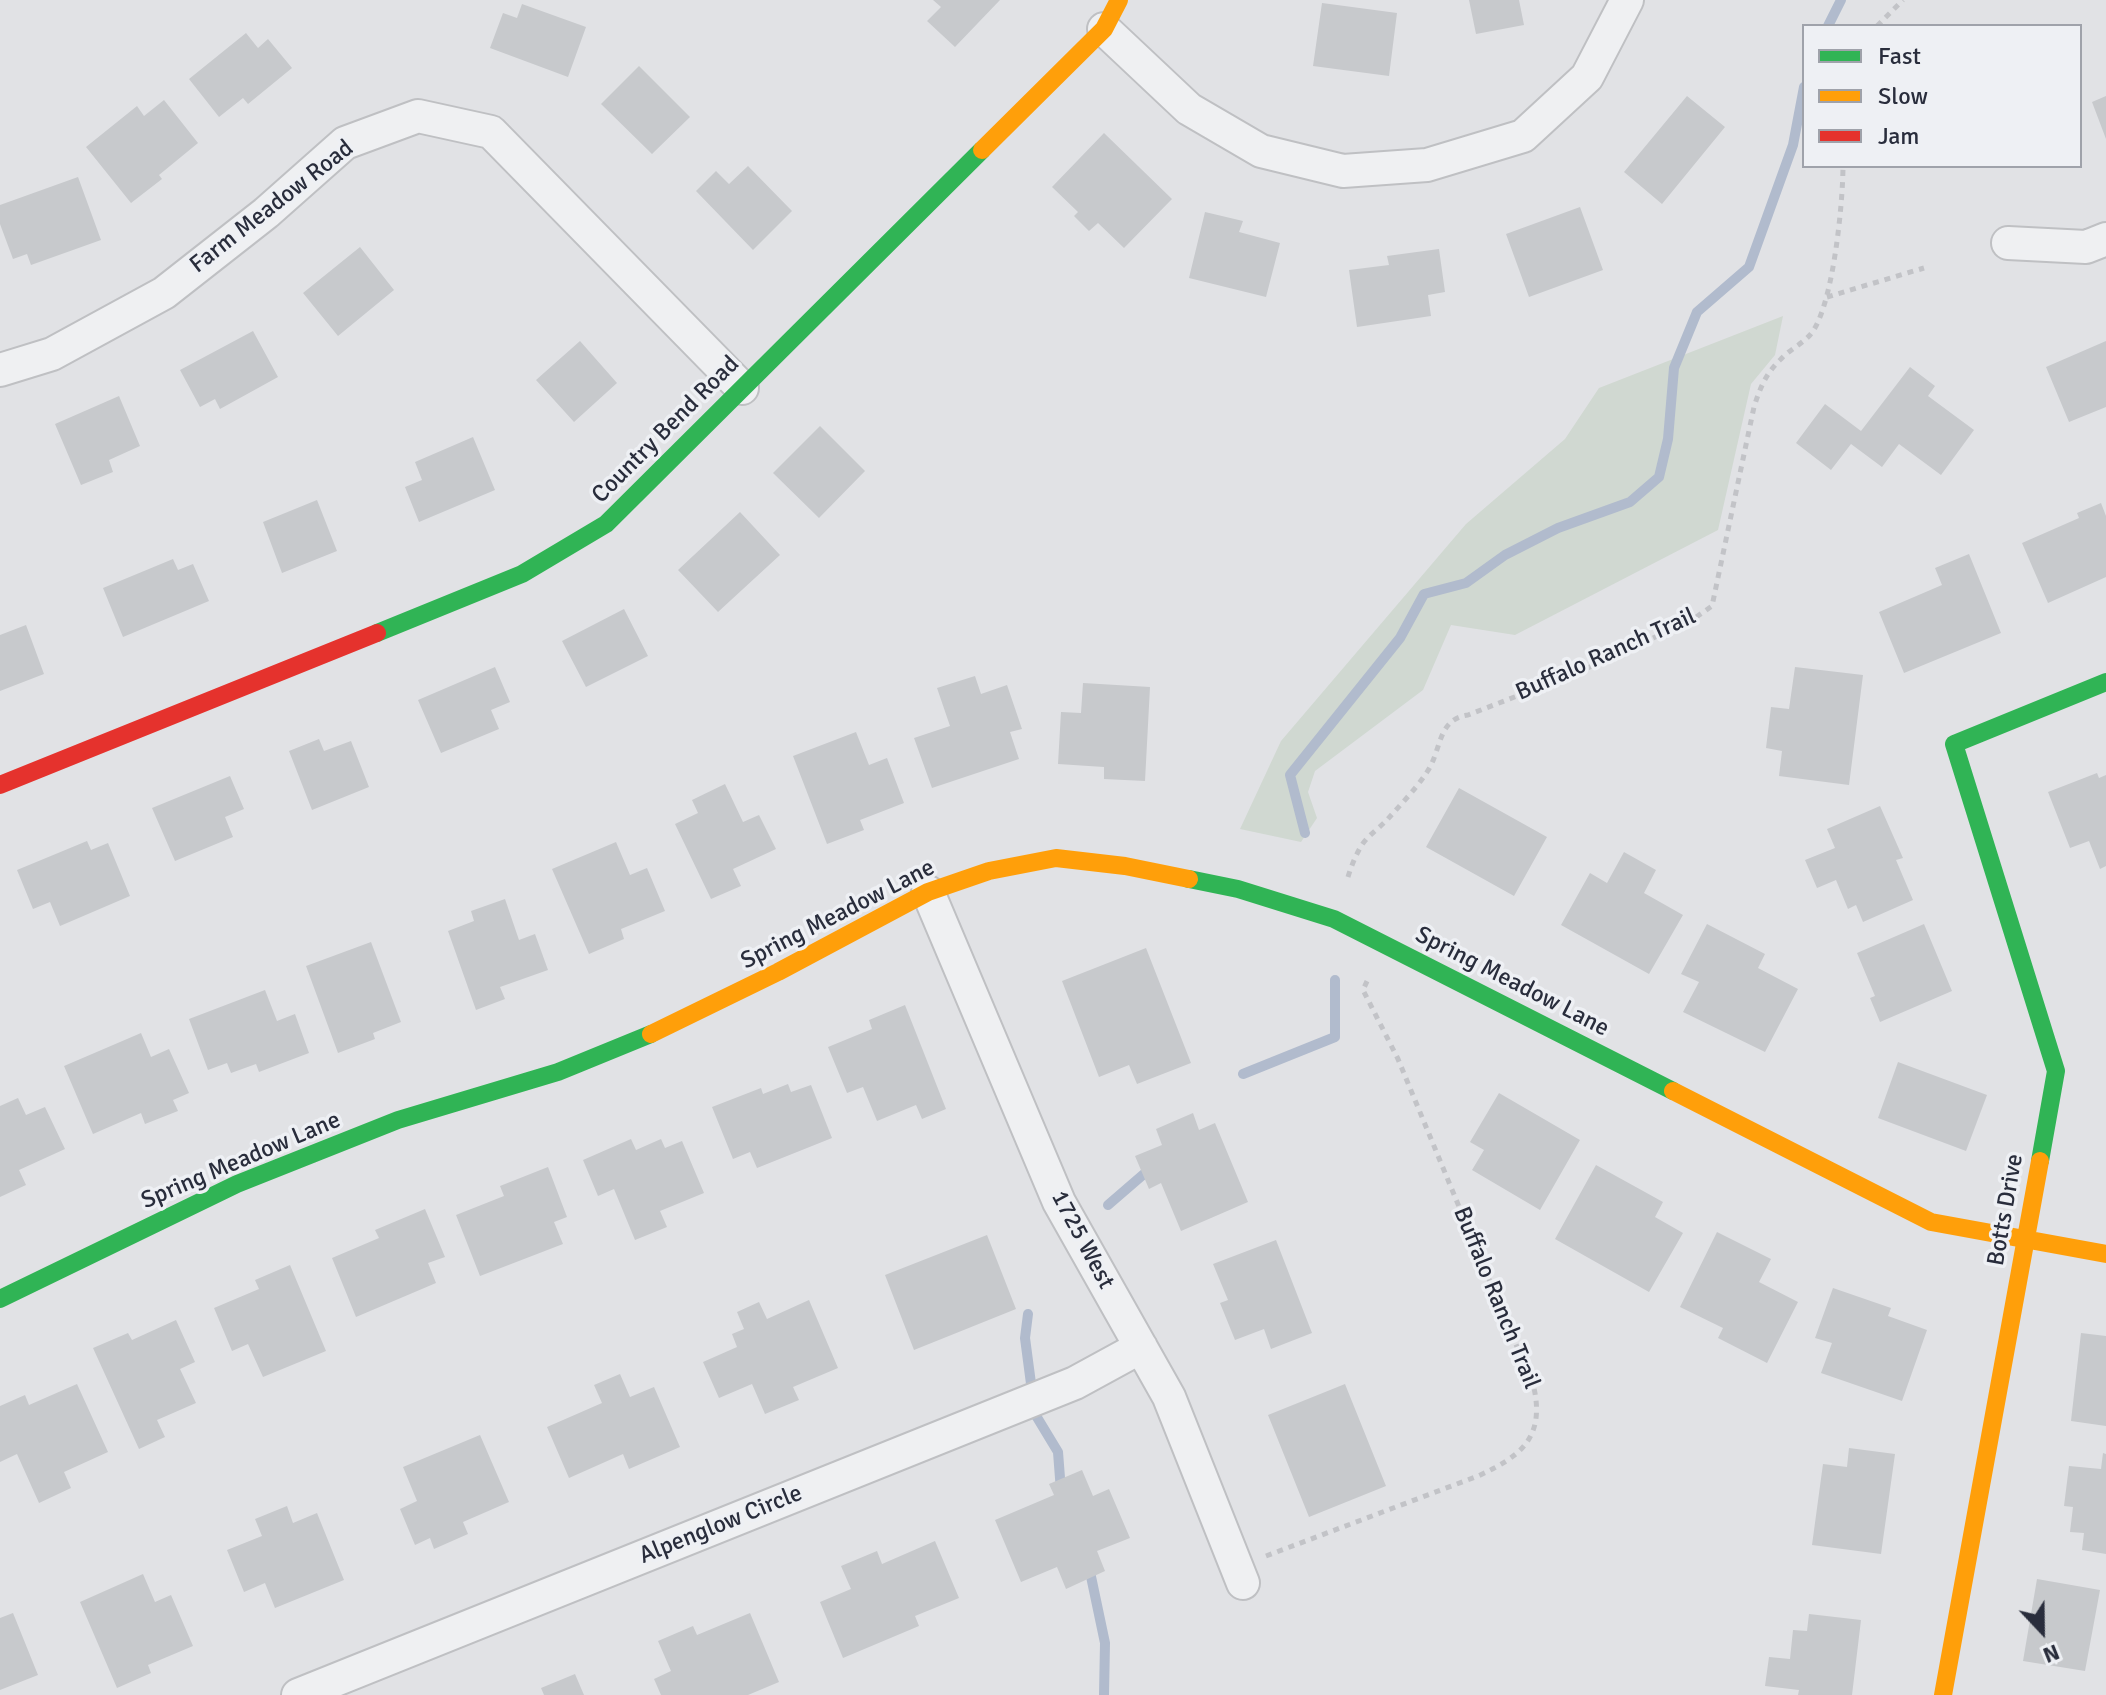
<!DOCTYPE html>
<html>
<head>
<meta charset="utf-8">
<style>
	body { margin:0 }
	#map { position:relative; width:2106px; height:1695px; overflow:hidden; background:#e1e2e5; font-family:Signika,sans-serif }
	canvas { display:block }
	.legend { position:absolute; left:1802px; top:24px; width:280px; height:144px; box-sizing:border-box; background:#eef0f4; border:2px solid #9fa2aa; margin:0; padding:10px 14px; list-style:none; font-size:24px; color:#292d3c }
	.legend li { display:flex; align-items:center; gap:16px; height:40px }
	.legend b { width:40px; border:2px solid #9fa2aa }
	.north { position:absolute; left:2002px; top:1591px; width:80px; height:80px; -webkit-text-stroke:6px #eef0f4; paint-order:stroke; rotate:158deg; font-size:22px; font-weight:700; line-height:32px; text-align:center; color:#292d3c }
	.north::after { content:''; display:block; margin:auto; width:28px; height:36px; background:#292d3c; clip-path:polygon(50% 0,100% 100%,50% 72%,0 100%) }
</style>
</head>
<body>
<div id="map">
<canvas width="2106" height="1695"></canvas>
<ul class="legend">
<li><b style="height:10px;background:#30b455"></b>Fast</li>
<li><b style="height:10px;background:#ff9f0a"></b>Slow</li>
<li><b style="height:10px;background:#e5322d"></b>Jam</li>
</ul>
<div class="north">N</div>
</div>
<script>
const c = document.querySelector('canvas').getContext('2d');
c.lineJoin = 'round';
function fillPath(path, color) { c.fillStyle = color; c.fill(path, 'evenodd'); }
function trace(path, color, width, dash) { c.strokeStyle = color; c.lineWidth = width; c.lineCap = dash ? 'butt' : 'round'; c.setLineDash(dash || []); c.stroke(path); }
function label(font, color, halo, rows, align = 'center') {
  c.font = font + ' Signika,sans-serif'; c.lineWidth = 7; c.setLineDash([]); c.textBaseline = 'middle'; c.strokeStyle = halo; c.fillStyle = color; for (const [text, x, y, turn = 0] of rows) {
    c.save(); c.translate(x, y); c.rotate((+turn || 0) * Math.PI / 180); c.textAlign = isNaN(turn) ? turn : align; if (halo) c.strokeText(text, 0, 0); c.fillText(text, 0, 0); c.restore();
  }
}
fillPath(new Path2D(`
	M 1783,316 L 1775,355 L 1751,384 L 1718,530 L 1515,635 L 1451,625 L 1423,690 L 1315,771 L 1308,792 L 1317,818 L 1301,842 L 1240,829 L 1281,741 L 1466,524 L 1565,439 L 1599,388 Z`), '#d0d8d1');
trace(new Path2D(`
	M 1828,26 L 1841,0
	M 1305,833 L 1290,775 L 1400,638 L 1424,594 L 1466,583 L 1505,555 L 1558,528 L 1630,502 L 1659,477 L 1668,439 L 1674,368 L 1697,312 L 1749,267 L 1793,145 L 1804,87
	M 1243,1074 L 1335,1037 L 1335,980
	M 1108,1205 L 1152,1167
	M 1028,1314 L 1025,1338 L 1035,1414 L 1058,1452 L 1061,1491
	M 1089,1567 L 1105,1643 L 1104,1695`), '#b1bbcd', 10);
fillPath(new Path2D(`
	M 933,0 L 1000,0 L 955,47 L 927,21 L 941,7 Z
	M 1469,0 L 1519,0 L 1524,25 L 1476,34 Z
	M 1322,3 L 1397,13 L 1389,76 L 1313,66 Z
	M 522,4 L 586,27 L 568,77 L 490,48 L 503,13 L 517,18 Z
	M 246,33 L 258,48 L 268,39 L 292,68 L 248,104 L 243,98 L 219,117 L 189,79 Z
	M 639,66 L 690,117 L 652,154 L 601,104 Z
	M 1687,96 L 1725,127 L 1662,204 L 1624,172 Z
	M 2106,96 L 2106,139 L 2092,102 Z
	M 164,100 L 198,143 L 159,175 L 162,179 L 131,203 L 86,147 L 137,106 L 144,116 Z
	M 1104,133 L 1172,199 L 1124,248 L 1098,223 L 1089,231 L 1074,216 L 1078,212 L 1052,187 Z
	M 748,166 L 792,211 L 753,250 L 696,191 L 716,171 L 729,184 Z
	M 78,177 L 101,240 L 31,265 L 27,254 L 13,259 L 0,224 L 0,205 Z
	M 1580,207 L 1603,270 L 1529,297 L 1506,234 Z
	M 1205,212 L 1243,221 L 1239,232 L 1280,243 L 1266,297 L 1189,278 Z
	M 360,247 L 394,290 L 338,336 L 303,293 Z
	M 1439,249 L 1445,292 L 1428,295 L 1431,316 L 1357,327 L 1349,270 L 1389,265 L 1387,256 Z
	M 253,331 L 278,377 L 220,409 L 215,399 L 200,407 L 180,370 Z
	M 580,341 L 617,383 L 574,422 L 536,380 Z
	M 2106,341 L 2106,407 L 2069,422 L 2046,367 Z
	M 1910,367 L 1935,386 L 1928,396 L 1974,430 L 1941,475 L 1899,444 L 1882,467 L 1851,444 L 1831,470 L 1796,443 L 1825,404 L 1861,431 Z
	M 119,396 L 140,446 L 109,460 L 113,472 L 81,485 L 55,424 Z
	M 820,426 L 865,471 L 819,518 L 773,473 Z
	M 473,437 L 495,490 L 419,522 L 405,487 L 422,480 L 415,462 Z
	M 317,500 L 337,551 L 282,573 L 263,522 Z
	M 2101,503 L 2106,516 L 2106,577 L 2048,603 L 2022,543 L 2079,518 L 2077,513 Z
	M 740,512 L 780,555 L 718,612 L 678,570 Z
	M 1969,554 L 2001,633 L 1904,673 L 1879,612 L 1942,585 L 1935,568 Z
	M 173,559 L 178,570 L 193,564 L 209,601 L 123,637 L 103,588 Z
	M 624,609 L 648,656 L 586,687 L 562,641 Z
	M 26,625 L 44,674 L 0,691 L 0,635 Z
	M 495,667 L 510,702 L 491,710 L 499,729 L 441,753 L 418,700 Z
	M 1795,667 L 1863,675 L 1849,785 L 1779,776 L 1782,751 L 1766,748 L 1771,707 L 1789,709 Z
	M 975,676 L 981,694 L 1007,685 L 1022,729 L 1010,732 L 1019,759 L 932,788 L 914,738 L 950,726 L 937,688 Z
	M 1083,683 L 1150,687 L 1145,781 L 1104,779 L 1104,767 L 1058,764 L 1061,712 L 1081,713 Z
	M 856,732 L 869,765 L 887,758 L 904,803 L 860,820 L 864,830 L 827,844 L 793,756 Z
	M 319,739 L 324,751 L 351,741 L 369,787 L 312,810 L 289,751 Z
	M 2097,773 L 2099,778 L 2106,775 L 2106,866 L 2100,869 L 2089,841 L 2070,848 L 2048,792 Z
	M 230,776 L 244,809 L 225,817 L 233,837 L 175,861 L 152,808 Z
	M 725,784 L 743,822 L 759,815 L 776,849 L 733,869 L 741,886 L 711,899 L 675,824 L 698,813 L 692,800 Z
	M 1459,788 L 1547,837 L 1514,896 L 1426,847 Z
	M 1880,806 L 1903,858 L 1896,860 L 1913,900 L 1863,922 L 1856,905 L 1848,909 L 1836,880 L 1817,888 L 1805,860 L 1835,848 L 1827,829 Z
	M 87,841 L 91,850 L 108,843 L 130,896 L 60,926 L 50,902 L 33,909 L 17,870 Z
	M 616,842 L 630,875 L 647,868 L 665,911 L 621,929 L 624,939 L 589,954 L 552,869 Z
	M 1624,852 L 1656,870 L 1644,893 L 1683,915 L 1649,974 L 1561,925 L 1590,873 L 1607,883 Z
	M 505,899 L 519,940 L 535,934 L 548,970 L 500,987 L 505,999 L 476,1010 L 448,931 L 474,921 L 471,911 Z
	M 1707,924 L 1765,954 L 1758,968 L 1798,989 L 1765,1052 L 1683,1012 L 1699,982 L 1681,974 Z
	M 1924,924 L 1952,991 L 1880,1022 L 1870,998 L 1875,996 L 1857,953 Z
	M 371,942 L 401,1022 L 373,1033 L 375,1039 L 338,1053 L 306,966 Z
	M 1146,948 L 1191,1063 L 1137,1084 L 1129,1065 L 1099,1077 L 1062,981 Z
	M 265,990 L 277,1021 L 295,1014 L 309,1053 L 259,1072 L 256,1064 L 231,1073 L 227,1063 L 208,1070 L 189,1019 Z
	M 905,1005 L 946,1109 L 922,1119 L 916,1105 L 877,1121 L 863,1087 L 847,1093 L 828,1047 L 872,1029 L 869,1020 Z
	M 141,1033 L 151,1057 L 169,1049 L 189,1093 L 173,1100 L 178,1111 L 145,1124 L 141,1113 L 93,1134 L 64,1066 Z
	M 1898,1062 L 1987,1095 L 1966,1151 L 1878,1118 Z
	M 788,1084 L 791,1092 L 811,1085 L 832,1138 L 757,1168 L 750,1152 L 733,1159 L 712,1107 L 761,1088 L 763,1094 Z
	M 1499,1093 L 1580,1140 L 1540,1210 L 1472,1170 L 1484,1150 L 1470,1142 Z
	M 18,1098 L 26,1115 L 45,1107 L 65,1149 L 19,1170 L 26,1185 L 0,1197 L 0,1106 Z
	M 1193,1113 L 1199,1130 L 1215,1123 L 1248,1202 L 1181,1231 L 1161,1183 L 1149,1189 L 1135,1156 L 1162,1145 L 1156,1129 Z
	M 631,1139 L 636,1150 L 661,1139 L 665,1148 L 682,1141 L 704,1193 L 660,1211 L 667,1227 L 635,1240 L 614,1189 L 598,1196 L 583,1160 Z
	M 1596,1165 L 1663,1202 L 1655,1217 L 1683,1233 L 1649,1292 L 1555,1239 Z
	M 548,1167 L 567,1217 L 554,1222 L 563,1244 L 480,1276 L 456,1215 L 504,1196 L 500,1186 Z
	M 425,1209 L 445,1257 L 428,1263 L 436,1283 L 356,1317 L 332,1258 L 379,1238 L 375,1230 Z
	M 1717,1232 L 1771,1259 L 1759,1282 L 1798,1302 L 1767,1363 L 1718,1338 L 1723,1328 L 1680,1307 Z
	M 987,1235 L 1016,1309 L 914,1350 L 885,1275 Z
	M 1276,1240 L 1312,1333 L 1271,1349 L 1264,1329 L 1235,1340 L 1220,1303 L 1228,1300 L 1213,1264 Z
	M 290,1265 L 326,1351 L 263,1377 L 248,1344 L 232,1351 L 214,1308 L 259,1289 L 255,1280 Z
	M 1833,1288 L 1891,1308 L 1888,1316 L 1927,1330 L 1902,1401 L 1821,1373 L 1832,1343 L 1815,1338 Z
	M 809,1300 L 838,1368 L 793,1387 L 799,1400 L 765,1414 L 752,1384 L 719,1398 L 703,1362 L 737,1347 L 732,1334 L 744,1329 L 737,1312 L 759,1302 L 767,1319 Z
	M 176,1320 L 195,1362 L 180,1369 L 196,1403 L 157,1420 L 165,1437 L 139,1449 L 93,1348 L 128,1333 L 132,1340 Z
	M 2081,1333 L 2106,1336 L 2106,1426 L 2071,1421 Z
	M 620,1374 L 630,1397 L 654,1387 L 680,1447 L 629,1469 L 623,1454 L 569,1478 L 547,1427 L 602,1403 L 594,1385 Z
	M 77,1384 L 108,1452 L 64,1472 L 71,1488 L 39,1503 L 17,1454 L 0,1462 L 0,1406 L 25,1395 L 29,1405 Z
	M 1345,1384 L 1386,1486 L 1309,1517 L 1268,1415 Z
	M 480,1435 L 509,1502 L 463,1522 L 468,1534 L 434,1549 L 430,1538 L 415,1545 L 400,1509 L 417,1501 L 403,1467 Z
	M 1849,1448 L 1895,1454 L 1881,1554 L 1812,1545 L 1823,1464 L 1847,1467 Z
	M 2103,1453 L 2106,1454 L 2106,1554 L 2082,1550 L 2084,1533 L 2070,1532 L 2073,1507 L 2064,1506 L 2069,1466 L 2101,1469 Z
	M 1082,1470 L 1093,1496 L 1109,1489 L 1130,1538 L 1097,1551 L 1105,1571 L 1066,1589 L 1057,1567 L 1021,1582 L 995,1520 L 1054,1495 L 1049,1484 Z
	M 287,1506 L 293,1523 L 317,1513 L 344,1580 L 275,1608 L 265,1583 L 244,1592 L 227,1550 L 262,1536 L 255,1519 Z
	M 935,1541 L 959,1598 L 915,1616 L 919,1626 L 843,1658 L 820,1602 L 851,1589 L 841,1566 L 877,1551 L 882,1564 Z
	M 143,1574 L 155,1602 L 171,1595 L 193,1646 L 148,1665 L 151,1673 L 117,1688 L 80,1602 Z
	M 2037,1579 L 2100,1590 L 2085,1671 L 2023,1661 Z
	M 13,1613 L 38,1675 L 0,1690 L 0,1618 Z
	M 750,1613 L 779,1682 L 748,1695 L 661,1695 L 654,1679 L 671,1671 L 658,1641 L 693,1626 L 697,1635 Z
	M 1809,1614 L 1861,1620 L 1852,1695 L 1798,1695 L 1799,1690 L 1765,1686 L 1769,1657 L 1790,1659 L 1793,1630 L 1807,1631 Z
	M 575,1674 L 584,1695 L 544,1695 L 541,1688 Z`), '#c7c9cc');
const street = new Path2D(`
	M 1104,29 L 1189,109 L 1261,151 L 1343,171 L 1427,165 L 1523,136 L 1587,77 L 1627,0
	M 2008,243 L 2086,247 L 2106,239
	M 0,370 L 52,354 L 164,293 L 266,213 L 345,143 L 418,116 L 491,132 L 742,388
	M 928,892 L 1059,1202 L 1169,1397 L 1243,1583
	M 298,1695 L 1075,1383 L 1141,1347`);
trace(street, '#bfc0c3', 36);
trace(new Path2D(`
	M 1877,26 L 1903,0
	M 1827,297 L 1924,268
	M 1348,877 C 1351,867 1355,857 1360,848 C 1366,837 1378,829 1387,820 C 1400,805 1416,789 1427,772 C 1442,750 1437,719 1468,715 L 1579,672 L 1692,620 L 1712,606 L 1754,407 C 1760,388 1766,373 1781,359 C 1789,350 1802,344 1810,335 C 1833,309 1843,202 1843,166
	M 1266,1556 L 1478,1476 C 1519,1457 1545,1439 1534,1388 L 1398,1059 L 1363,990 L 1368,979`), '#c2c3c7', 5, [6, 6]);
trace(street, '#eff0f2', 32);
trace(new Path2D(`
	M 377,633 L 522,574 L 606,524 L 982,150
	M 1189,879 L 1238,889 L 1334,919 L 1673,1091
	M 2040,1161 L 2056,1071 L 1954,744 L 2106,682
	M 0,1299 L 237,1184 L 398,1120 L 558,1072 L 651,1034`), '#30b455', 18);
trace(new Path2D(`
	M 982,150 L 1104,29 L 1119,0
	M 651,1034 L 778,972 L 928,892 L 989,871 L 1056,858 L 1125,866 L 1189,879
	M 1673,1091 L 1931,1222 L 2106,1254
	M 1943,1695 L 2040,1161`), '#ff9f0a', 18);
trace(new Path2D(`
	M 0,785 L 377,633`), '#e5322d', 18);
label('24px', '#292d3c', '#eef0f4', [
	["Farm Meadow Road",272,207,-38],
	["Country Bend Road",666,430,-45],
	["Buffalo Ranch Trail",1606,655,-24],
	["Spring Meadow Lane",838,915,-27],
	["Spring Meadow Lane",1512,982,27],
	["Spring Meadow Lane",241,1161,-23],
	["Botts Drive",2006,1210,-80],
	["1725 West",1082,1240,62],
	["Buffalo Ranch Trail",1496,1298,68],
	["Alpenglow Circle",721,1525,-22]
]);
</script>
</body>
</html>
